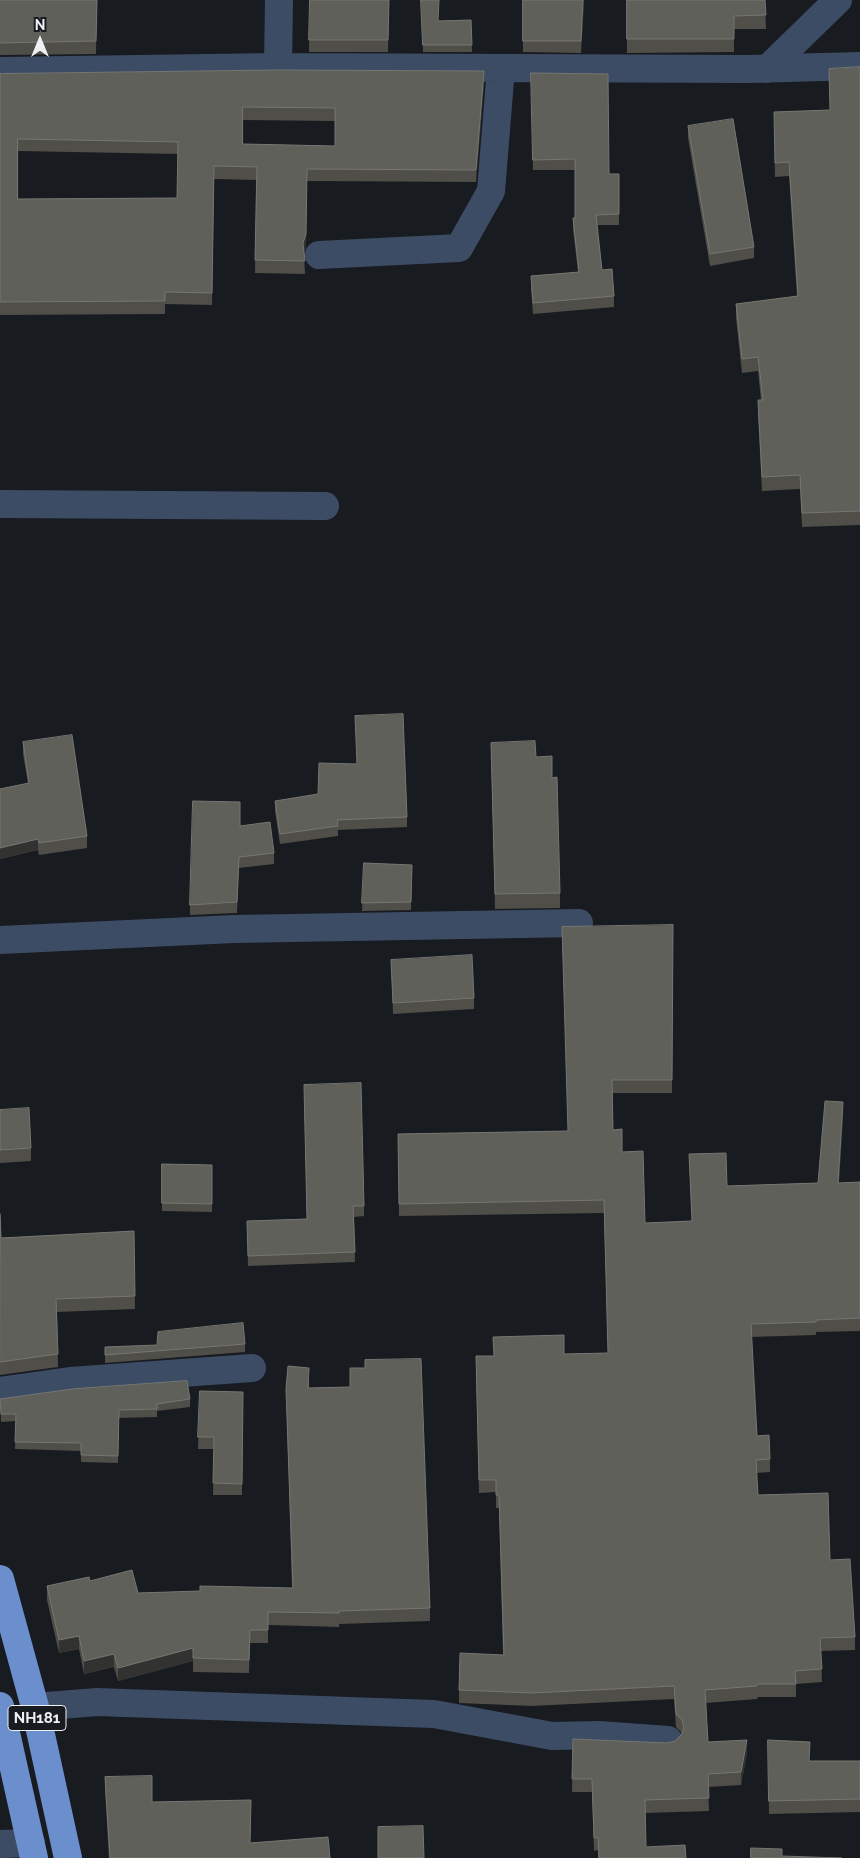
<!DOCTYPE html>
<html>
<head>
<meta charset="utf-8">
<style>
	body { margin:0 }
	#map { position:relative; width:860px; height:1858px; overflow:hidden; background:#181b20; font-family:Raleway,sans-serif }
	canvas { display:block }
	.north { position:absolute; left:15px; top:15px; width:50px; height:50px; -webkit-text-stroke:4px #181b20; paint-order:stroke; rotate:0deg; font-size:14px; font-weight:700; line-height:20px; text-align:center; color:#eef0f4 }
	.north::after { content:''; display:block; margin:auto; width:18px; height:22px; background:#eef0f4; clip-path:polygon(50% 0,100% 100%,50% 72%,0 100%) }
</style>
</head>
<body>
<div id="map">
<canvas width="860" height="1858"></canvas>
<div class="north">N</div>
</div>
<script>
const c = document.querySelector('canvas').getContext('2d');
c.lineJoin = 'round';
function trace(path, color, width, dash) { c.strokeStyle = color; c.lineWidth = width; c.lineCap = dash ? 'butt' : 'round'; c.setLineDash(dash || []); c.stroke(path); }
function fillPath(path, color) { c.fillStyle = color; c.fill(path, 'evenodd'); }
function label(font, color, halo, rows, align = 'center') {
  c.font = font + ' Raleway,sans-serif'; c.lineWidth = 4; c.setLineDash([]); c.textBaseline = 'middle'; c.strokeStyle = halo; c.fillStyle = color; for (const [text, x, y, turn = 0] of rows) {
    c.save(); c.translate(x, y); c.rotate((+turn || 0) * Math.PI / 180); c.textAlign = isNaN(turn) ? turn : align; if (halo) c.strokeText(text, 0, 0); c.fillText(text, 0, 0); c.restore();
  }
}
trace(new Path2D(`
	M 278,67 L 279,0
	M 767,69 L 838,0
	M 0,71 L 278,67 L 749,69 L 860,66
	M 319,255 L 459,248 L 491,191 L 501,68
	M 0,504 L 325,506
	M 0,940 L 234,929 L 579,923
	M 0,1391 L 70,1381 L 252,1368
	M 35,1707 L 97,1702 L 434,1714 L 552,1736 L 599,1735 L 668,1740
	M 0,1844 L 31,1843`), '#3d4c65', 28);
trace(new Path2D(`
	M 0,1579 L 35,1707 L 68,1858
	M 0,1706 L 34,1858`), '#6b8fcd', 28);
fillPath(new Path2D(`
	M 0,0 L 97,0 L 96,54 L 0,55 Z
	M 310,0 L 389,0 L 388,52 L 309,52 Z
	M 421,0 L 438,21 L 471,20 L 472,52 L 423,52 Z
	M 523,0 L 584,0 L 581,53 L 523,52 Z
	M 627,0 L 765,0 L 766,29 L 734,29 L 734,52 L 627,53 Z
	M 860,67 L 860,525 L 802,527 L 800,489 L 762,491 L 758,414 L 758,400 L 761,400 L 758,371 L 742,373 L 736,318 L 736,304 L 797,296 L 789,176 L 775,177 L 774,112 L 830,110 Z
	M 531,73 L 609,174 L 619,174 L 619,225 L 597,225 L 602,270 L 614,296 L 614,307 L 533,314 L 531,287 L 531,276 L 578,272 L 573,229 L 573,218 L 575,218 L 575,170 L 533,170 Z
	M 0,74 L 484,84 L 476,182 L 307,181 L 306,247 L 304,252 L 305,274 L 255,273 L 256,180 L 214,179 L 212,305 L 165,304 L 165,314 L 0,315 ZM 243,120 L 335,121 L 335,146 L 243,144 ZM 18,151 L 178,154 L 177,198 L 18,199 Z
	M 688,126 L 754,247 L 754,258 L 710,266 L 688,138 Z
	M 23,742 L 87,836 L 87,848 L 39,855 L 38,850 L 0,859 L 0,789 L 28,783 L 23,754 Z
	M 491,743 L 536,757 L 552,778 L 560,893 L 560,908 L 495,909 Z
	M 275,801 L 407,817 L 407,827 L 338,830 L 338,836 L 280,844 L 275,811 Z
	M 240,826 L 274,853 L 274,864 L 239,868 L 237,913 L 190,915 L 190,905 Z
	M 364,863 L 412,865 L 411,910 L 362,911 Z
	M 673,925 L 672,1093 L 612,1093 L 613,1130 L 622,1152 L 645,1223 L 692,1221 L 689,1154 L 727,1186 L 818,1183 L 843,1115 L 839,1183 L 860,1182 L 860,1331 L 816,1332 L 816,1335 L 751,1337 L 757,1436 L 770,1459 L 770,1472 L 756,1473 L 758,1495 L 830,1560 L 855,1637 L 855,1650 L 821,1651 L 822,1682 L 796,1684 L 796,1697 L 758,1697 L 757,1699 L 706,1703 L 708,1742 L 747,1753 L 741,1785 L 708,1787 L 709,1811 L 645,1813 L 646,1847 L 686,1858 L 598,1858 L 598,1850 L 594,1851 L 592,1792 L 572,1792 L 573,1739 L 667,1743 L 675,1741 L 681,1735 L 682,1733 L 676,1727 L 674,1699 L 532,1706 L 459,1703 L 459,1690 L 503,1655 L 499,1508 L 496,1508 L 496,1492 L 479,1493 L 476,1369 L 564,1354 L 608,1353 L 604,1213 L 399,1216 L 398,1134 L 568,1131 Z
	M 391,960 L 474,998 L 474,1009 L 393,1014 Z
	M 304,1095 L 364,1206 L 364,1216 L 354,1217 L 355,1262 L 248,1266 L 247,1221 L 307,1219 Z
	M 0,1110 L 31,1148 L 31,1161 L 0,1163 Z
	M 162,1164 L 212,1165 L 212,1212 L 162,1211 Z
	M 0,1214 L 1,1238 L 134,1231 L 135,1309 L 57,1312 L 58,1367 L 0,1375 Z
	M 245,1344 L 245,1352 L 105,1363 L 105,1347 Z
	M 350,1368 L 430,1608 L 430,1621 L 339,1624 L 339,1627 L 268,1625 L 268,1643 L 250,1643 L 249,1673 L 193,1672 L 193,1661 L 118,1681 L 114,1667 L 84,1674 L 79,1649 L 59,1653 L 47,1600 L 47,1586 L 90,1581 L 138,1593 L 292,1588 L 286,1389 L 309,1381 L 309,1388 L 350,1387 Z
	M 200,1391 L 243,1392 L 242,1495 L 213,1495 L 214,1449 L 198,1449 Z
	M 0,1399 L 190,1399 L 190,1407 L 157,1411 L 157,1417 L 119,1418 L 118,1463 L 81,1462 L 81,1451 L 15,1449 L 16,1421 L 1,1422 Z
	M 768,1740 L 810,1761 L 860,1761 L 860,1812 L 769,1814 Z
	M 105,1777 L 152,1802 L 251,1812 L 250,1843 L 330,1858 L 109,1858 L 105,1789 Z`), '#4f4e48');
fillPath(new Path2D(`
	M 583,0 L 584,0 L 581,53 L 581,41 Z
	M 484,71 L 484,84 L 476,182 L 476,170 Z
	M 307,169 L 306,247 L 303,255 L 303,243 Z
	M 38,839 L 38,850 L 0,859 L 0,848 Z
	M 843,1102 L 843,1115 L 838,1196 L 838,1183 Z
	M 79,1636 L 79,1649 L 59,1653 L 59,1640 Z
	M 193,1648 L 193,1661 L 118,1681 L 118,1668 Z
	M 114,1654 L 114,1667 L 84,1674 L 84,1661 Z
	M 747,1740 L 747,1753 L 741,1785 L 741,1772 Z`), '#323230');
const building = new Path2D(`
	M 0,0 L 97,0 L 96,41 L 0,43 Z
	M 310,0 L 389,0 L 388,40 L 309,40 Z
	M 421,0 L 439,0 L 438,21 L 471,20 L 472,45 L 423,45 Z
	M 523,0 L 583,0 L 581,41 L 523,41 Z
	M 627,0 L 765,0 L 766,15 L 734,16 L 734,39 L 627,39 Z
	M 860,67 L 860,511 L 802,513 L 800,475 L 762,477 L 758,400 L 763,400 L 758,357 L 742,359 L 736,304 L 798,296 L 789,162 L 775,163 L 774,112 L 830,110 L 829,69 Z
	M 278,70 L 484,71 L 476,170 L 307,169 L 306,234 L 303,243 L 305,261 L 255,260 L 257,167 L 214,166 L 212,293 L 165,292 L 165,301 L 0,302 L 0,74 ZM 243,107 L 335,108 L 335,146 L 243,144 ZM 18,139 L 178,142 L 177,198 L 18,199 Z
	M 531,73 L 608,74 L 609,174 L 619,174 L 619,214 L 596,215 L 602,270 L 612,269 L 614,296 L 533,303 L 531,276 L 579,272 L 573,218 L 575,218 L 575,159 L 533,160 Z
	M 733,119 L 754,247 L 710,254 L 688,126 Z
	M 403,714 L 407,817 L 337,820 L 338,826 L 280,834 L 275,801 L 318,794 L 319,763 L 357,764 L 355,716 Z
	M 72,735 L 87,836 L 39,843 L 38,839 L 0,848 L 0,789 L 29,783 L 23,742 Z
	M 535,741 L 536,757 L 552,756 L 552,778 L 557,777 L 560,893 L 495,894 L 491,743 Z
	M 193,801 L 240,802 L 240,826 L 270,822 L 274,853 L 239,857 L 237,902 L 190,905 Z
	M 364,863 L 412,865 L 411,902 L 362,903 Z
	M 673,925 L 672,1080 L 612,1080 L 613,1130 L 622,1129 L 622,1152 L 643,1151 L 645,1223 L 692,1221 L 689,1154 L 726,1153 L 727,1186 L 818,1183 L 825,1101 L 843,1102 L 838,1183 L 860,1182 L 860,1318 L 816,1320 L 816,1322 L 751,1324 L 757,1436 L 769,1435 L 770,1459 L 756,1460 L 758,1495 L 828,1493 L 830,1560 L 850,1559 L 855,1637 L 820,1638 L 822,1669 L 795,1671 L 796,1684 L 758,1684 L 757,1686 L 705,1690 L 708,1742 L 747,1740 L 741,1772 L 708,1774 L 709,1798 L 645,1800 L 646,1847 L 685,1845 L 686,1858 L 599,1858 L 598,1837 L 594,1838 L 592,1779 L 572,1779 L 573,1739 L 667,1743 L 675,1741 L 681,1735 L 684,1728 L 682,1720 L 676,1714 L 674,1686 L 532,1693 L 459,1690 L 460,1653 L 504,1655 L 499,1495 L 496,1495 L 496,1480 L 479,1480 L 476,1356 L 494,1356 L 493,1337 L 564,1335 L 564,1354 L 608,1353 L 604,1200 L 399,1204 L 398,1134 L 568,1131 L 562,927 Z
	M 472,955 L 474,998 L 393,1003 L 391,960 Z
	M 361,1083 L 364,1206 L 353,1206 L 355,1252 L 248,1256 L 247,1221 L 307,1219 L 304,1085 Z
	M 29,1108 L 31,1148 L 0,1150 L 0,1110 Z
	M 162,1164 L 212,1165 L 212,1204 L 162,1203 Z
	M 0,1214 L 1,1238 L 134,1231 L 135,1296 L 56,1299 L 58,1354 L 0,1362 Z
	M 243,1323 L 245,1344 L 105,1355 L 105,1347 L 157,1345 L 158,1332 Z
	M 421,1359 L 430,1608 L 339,1611 L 339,1613 L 268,1612 L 268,1630 L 250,1630 L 249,1660 L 193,1658 L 193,1648 L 118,1668 L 114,1654 L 84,1661 L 79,1636 L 59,1640 L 47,1586 L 89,1577 L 90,1581 L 132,1570 L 138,1593 L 200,1591 L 200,1586 L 293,1588 L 286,1389 L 288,1366 L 309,1368 L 308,1388 L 350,1387 L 350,1368 L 365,1368 L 365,1360 Z
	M 187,1381 L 190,1399 L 157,1404 L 157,1409 L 119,1410 L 118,1456 L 81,1455 L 81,1443 L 15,1442 L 16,1414 L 1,1414 L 0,1399 L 72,1389 Z
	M 200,1391 L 243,1392 L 242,1484 L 213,1483 L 214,1437 L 198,1437 Z
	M 768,1740 L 810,1742 L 809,1761 L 860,1761 L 860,1799 L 769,1801 Z
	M 152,1776 L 152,1802 L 251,1800 L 250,1843 L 328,1837 L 330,1858 L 110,1858 L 105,1777 Z
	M 423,1826 L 424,1858 L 378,1858 L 378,1827 Z
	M 751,1848 L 782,1849 L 782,1856 L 842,1858 L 751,1858 Z`);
fillPath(building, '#60605a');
trace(building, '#767672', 1);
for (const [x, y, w] of [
	[37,1718,58]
]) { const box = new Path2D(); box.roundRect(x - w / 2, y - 12.5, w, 25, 4); c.fillStyle = '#181b20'; c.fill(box); trace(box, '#eef0f4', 1); }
label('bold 15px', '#eef0f4', null, [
	["NH181",37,1718]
]);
</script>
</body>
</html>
